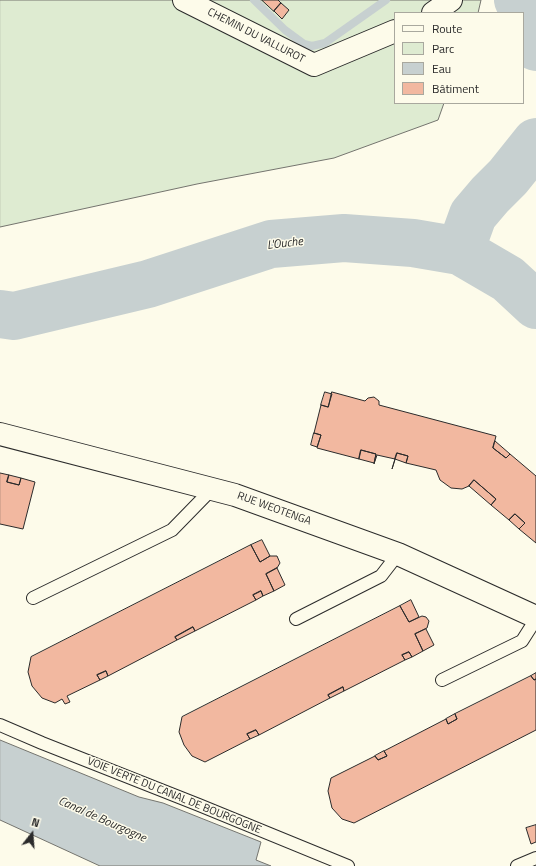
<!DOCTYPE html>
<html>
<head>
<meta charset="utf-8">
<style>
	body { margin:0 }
	#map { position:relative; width:536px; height:866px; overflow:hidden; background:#fdfbea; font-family:"Titillium Web",sans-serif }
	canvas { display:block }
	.legend { position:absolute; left:394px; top:12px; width:130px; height:92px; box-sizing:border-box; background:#fdfbea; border:1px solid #a9a89e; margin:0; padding:5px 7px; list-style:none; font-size:12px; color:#2b2b2b }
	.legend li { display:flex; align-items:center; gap:8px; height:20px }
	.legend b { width:20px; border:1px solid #a9a89e }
	.north { position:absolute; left:12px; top:814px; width:40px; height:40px; -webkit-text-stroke:3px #fdfbea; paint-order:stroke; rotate:17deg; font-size:11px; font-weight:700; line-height:16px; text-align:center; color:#2b2b2b }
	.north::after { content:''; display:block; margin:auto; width:14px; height:18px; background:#2b2b2b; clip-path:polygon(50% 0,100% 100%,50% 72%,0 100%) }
</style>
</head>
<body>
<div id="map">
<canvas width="536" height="866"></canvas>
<ul class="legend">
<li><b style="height:5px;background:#fdfbea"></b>Route</li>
<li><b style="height:11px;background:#deebd1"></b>Parc</li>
<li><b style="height:11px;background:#c7d0d0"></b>Eau</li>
<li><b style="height:11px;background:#f2b8a0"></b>Bâtiment</li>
</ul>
<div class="north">N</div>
</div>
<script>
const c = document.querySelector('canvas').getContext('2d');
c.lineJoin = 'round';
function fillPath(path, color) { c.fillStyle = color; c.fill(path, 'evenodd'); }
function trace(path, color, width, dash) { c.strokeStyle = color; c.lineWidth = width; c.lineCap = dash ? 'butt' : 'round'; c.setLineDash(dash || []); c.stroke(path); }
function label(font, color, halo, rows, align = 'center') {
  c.font = font + ' "Titillium Web",sans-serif'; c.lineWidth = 3; c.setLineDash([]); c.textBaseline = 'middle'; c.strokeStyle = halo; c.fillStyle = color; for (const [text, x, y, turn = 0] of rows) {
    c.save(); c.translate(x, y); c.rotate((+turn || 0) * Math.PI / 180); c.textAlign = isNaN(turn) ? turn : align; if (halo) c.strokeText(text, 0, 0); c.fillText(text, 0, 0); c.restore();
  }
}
const green = new Path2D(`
	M 0,0 L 481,0 L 478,13 L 395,13 L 395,103 L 444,103 L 438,120 L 334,158 L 197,184 L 0,227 Z`);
fillPath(green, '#deebd1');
trace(green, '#74746e', 1);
const water = new Path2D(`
	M 0,740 L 139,797 L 163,803 L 261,842 L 256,860 L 271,866 L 100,866 L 0,820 Z`);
fillPath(water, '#c7d0d0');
trace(water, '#74746e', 1);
trace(new Path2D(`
	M 254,0 L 285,30 L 304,44 L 312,46 L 325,43 L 386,0`), '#c7d0d0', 8);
trace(new Path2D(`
	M 518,0 L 527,16 L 536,47
	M 460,251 L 473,215 L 490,195 L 508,177 L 536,142
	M 0,314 L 14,316 L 148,284 L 271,244 L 344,238 L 413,243 L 460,251 L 508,279 L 536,305`), '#c7d0d0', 48);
const building = new Path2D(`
	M 262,0 L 278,0 L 281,3 L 274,11 Z
	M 281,3 L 289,10 L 282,19 L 274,11 Z
	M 325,392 L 332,394 L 328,407 L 321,405 Z
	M 332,392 L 365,401 L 368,398 L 374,397 L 379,401 L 379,405 L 496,436 L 493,448 L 506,458 L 510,454 L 536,476 L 536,543 L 519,529 L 525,523 L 515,514 L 509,520 L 491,505 L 496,499 L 474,480 L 469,486 L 462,489 L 451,488 L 440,480 L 436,470 L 406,463 L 408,456 L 397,453 L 392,469 L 395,459 L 377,455 L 374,464 L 376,454 L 361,450 L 359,459 L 317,448 L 321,435 L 314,433 L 321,405 L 328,407 Z
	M 314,433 L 321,435 L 317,447 L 311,445 Z
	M 495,441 L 510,454 L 506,458 L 493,448 Z
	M 361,450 L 376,454 L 374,463 L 359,459 Z
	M 397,453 L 408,456 L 406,463 L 395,459 Z
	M 0,473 L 9,475 L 7,482 L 19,485 L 21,478 L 35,482 L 23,529 L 0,524 Z
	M 9,475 L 21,478 L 19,485 L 7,482 Z
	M 474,480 L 496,499 L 491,505 L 469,486 Z
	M 515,514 L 525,523 L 519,529 L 509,520 Z
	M 262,540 L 270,556 L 260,562 L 251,545 Z
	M 251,545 L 260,562 L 270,556 L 277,556 L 280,563 L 277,568 L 266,574 L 274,591 L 263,596 L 261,591 L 253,595 L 256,600 L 195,631 L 193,627 L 175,637 L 177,640 L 108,676 L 106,671 L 97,675 L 100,680 L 67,696 L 70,702 L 65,704 L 62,699 L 55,703 L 42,698 L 32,686 L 28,672 L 31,657 Z
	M 277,568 L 285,585 L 274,591 L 266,574 Z
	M 261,591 L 263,596 L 256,600 L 253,595 Z
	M 411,600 L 419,617 L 409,622 L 400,606 Z
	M 400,606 L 409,622 L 422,616 L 426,617 L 429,621 L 427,628 L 415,634 L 423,651 L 412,657 L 409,652 L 402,655 L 405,660 L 344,691 L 343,687 L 328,695 L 330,698 L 259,735 L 256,730 L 247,734 L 250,739 L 205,762 L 192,756 L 184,745 L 179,732 L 182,717 Z
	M 193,627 L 195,631 L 177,640 L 175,637 Z
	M 426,629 L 434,645 L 423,651 L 415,634 Z
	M 409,652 L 412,657 L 405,660 L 402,655 Z
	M 106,671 L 108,676 L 100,680 L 97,675 Z
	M 536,673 L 536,679 L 534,680 L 531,676 Z
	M 531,676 L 534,680 L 536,679 L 536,730 L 354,823 L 342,819 L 332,808 L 328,791 L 331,778 L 375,756 L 378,760 L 387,756 L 384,751 L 446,719 L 448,724 L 457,719 L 455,714 Z
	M 343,687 L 344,691 L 330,698 L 328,695 Z
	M 455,714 L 457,719 L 448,724 L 446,719 Z
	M 256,730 L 259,735 L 250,739 L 247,734 Z
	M 384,751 L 387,756 L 378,760 L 375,756 Z
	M 536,825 L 536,842 L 531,844 L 526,828 Z`);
fillPath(building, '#f2b8a0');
trace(building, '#2b2b2b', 1);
const service = new Path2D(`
	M 33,598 L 172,530 L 212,489
	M 296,619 L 381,576 L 398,554
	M 442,680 L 522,641 L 536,619
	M 0,725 L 42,743 L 199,805 L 348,866
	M 517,866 L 536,858`);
const minor = new Path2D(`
	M 184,0 L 314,65 L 395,31
	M 433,13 L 451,0
	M 0,434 L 235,495 L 398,554 L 536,617`);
trace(service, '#2b2b2b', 14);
trace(minor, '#2b2b2b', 24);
trace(service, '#fdfbea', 12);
trace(minor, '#fdfbea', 22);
label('11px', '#2b2b2b', '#fdfbea', [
	["CHEMIN DU VALLUROT",256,36,27],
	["RUE WEOTENGA",274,509,20],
	["VOIE VERTE DU CANAL DE BOURGOGNE",174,796,22]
]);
label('italic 12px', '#2b2b2b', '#fdfbea', [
	["L'Ouche",285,244,-7],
	["Canal de Bourgogne",102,820,24]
]);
</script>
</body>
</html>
